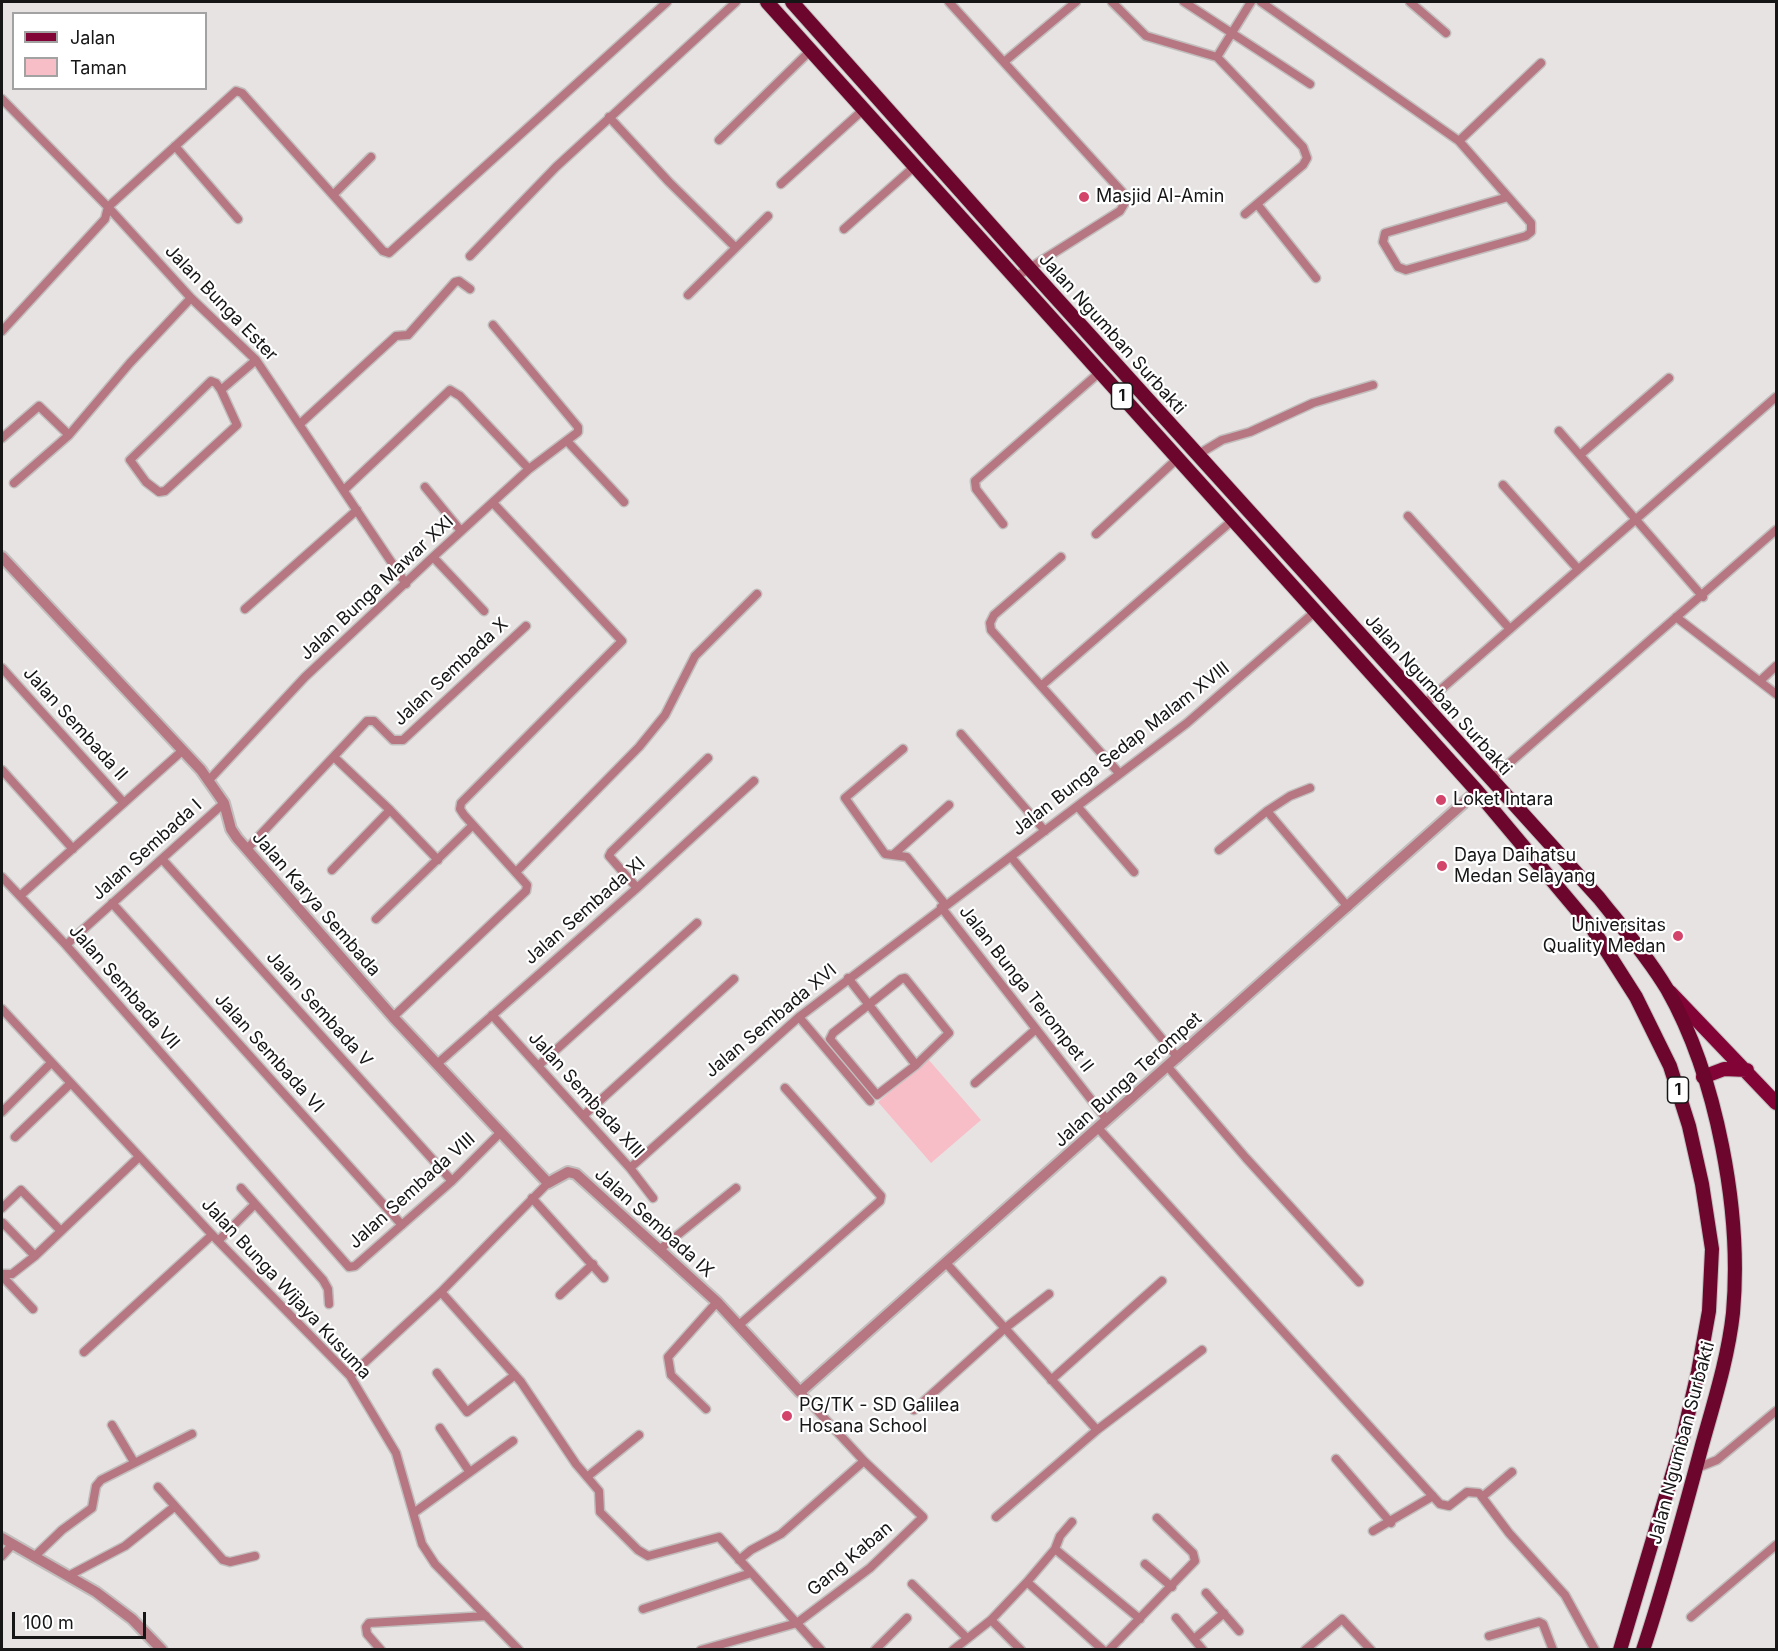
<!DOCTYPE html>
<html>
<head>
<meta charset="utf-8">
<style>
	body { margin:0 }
	#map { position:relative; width:1778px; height:1651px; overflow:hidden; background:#e7e3e3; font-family:Inter,sans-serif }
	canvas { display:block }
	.frame { position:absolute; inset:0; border:3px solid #171616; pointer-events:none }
	.legend { position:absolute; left:12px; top:12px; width:195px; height:78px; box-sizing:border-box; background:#fff; border:2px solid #a2a2a2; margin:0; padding:8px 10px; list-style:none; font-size:18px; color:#171616 }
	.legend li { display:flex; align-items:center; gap:12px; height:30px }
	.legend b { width:30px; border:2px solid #a2a2a2 }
	.scale { position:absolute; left:12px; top:1612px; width:134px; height:27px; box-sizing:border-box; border:3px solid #171616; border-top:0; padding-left:8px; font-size:18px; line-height:21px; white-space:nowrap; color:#171616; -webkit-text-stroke:4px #fff; paint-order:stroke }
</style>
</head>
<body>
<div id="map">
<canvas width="1778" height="1651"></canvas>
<div class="frame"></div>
<ul class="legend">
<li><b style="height:8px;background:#820335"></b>Jalan</li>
<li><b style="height:16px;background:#f7bec7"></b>Taman</li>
</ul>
<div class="scale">100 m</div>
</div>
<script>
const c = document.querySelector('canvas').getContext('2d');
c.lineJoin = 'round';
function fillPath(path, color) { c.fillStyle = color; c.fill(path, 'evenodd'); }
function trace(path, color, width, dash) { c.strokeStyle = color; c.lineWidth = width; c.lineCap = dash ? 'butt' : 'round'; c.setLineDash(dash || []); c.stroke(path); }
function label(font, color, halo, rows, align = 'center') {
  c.font = font + ' Inter,sans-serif'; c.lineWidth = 4.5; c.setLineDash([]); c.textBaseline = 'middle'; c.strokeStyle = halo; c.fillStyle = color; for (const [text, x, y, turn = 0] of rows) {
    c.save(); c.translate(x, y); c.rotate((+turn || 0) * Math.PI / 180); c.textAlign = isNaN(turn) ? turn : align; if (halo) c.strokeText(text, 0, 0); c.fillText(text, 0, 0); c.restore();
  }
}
fillPath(new Path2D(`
	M 928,1059 L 981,1120 L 931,1163 L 878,1102 Z`), '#f7bec7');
const minor = new Path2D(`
	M 949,2 L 1124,194 L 1126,201 L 1120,211 L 1014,278
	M 1112,2 L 1146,36 L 1217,57 L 1303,147 L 1307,158 L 1303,165 L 1245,214
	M 1184,2 L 1310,84
	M 1261,2 L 1459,141 L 1531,223 L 1531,232 L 1526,236 L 1406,270 L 1398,267 L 1383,242 L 1385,233 L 1508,197
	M 1410,2 L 1446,33
	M 1217,57 L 1251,2
	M 1004,62 L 1076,2
	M 2,99 L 108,207 L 191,298 L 256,360 L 406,584
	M 609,117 L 669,182 L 735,247
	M 719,140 L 811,50
	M 1459,141 L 1541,63
	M 175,146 L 238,219
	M 781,184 L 864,109
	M 334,194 L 371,157
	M 1257,204 L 1316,278
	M 844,229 L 915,166
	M 470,256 L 556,167 L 736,2
	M 688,295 L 768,216
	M 2,331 L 105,219 L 108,207 L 236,91 L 242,93 L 383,251 L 389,253 L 667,2
	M 221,390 L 216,383 L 211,381 L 130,460 L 146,482 L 159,492 L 165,491 L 237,425 L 221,390 L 256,360
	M 301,423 L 396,336 L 408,335 L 455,282 L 459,281 L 470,289
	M 1559,431 L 1703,597
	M 2,438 L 39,406 L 69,435
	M 567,441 L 624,502
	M 1197,455 L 1222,440 L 1250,432 L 1313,403 L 1373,385
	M 1580,455 L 1669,378
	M 14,483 L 69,435 L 130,363 L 191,298
	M 1503,485 L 1578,569
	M 425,487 L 461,531
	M 345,489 L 450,390 L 460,396 L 529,469
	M 1408,516 L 1510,629
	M 1003,524 L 976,489 L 975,481 L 1100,372
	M 1096,534 L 1178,458
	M 433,557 L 484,611
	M 1061,557 L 994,615 L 990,623 L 991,630 L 1119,773
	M 245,609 L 357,510
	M 1676,617 L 1776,694
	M 2,668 L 124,803
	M 1760,681 L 1776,666
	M 1041,686 L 1234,519
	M 1423,705 L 1776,397
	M 961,734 L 1045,831
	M 903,749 L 845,798 L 885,854 L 907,857 L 945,904
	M 334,757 L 390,810 L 438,860
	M 2,770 L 73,849
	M 209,780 L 305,677 L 433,557 L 529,469 L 578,432 L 578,427 L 493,325
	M 1490,780 L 1776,530
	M 1078,807 L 1134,872
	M 1267,811 L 1290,796 L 1310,788
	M 247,849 L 367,721 L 374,721 L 393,740 L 403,740 L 526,626
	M 1219,850 L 1267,811 L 1348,907
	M 894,854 L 949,805
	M 1011,857 L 1178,1058
	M 162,859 L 452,1181
	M 332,870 L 390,810
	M 517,871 L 639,747 L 665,715 L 695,656 L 757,594
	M 2,877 L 66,945 L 349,1267 L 355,1266 L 452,1181 L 501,1132
	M 637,888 L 609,856 L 611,852 L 708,758
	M 21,895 L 182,751
	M 112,903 L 402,1225
	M 941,907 L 1107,1120
	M 376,919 L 473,825
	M 66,945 L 224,803
	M 848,978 L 916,1065 L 877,1095 L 830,1039 L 833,1033 L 901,979 L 905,978 L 949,1033 L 916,1065
	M 2,1009 L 218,1241 L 350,1376 L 396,1453 L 422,1544 L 435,1564 L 519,1650
	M 492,1015 L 630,1168 L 653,1198
	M 393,1017 L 526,891 L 527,885 L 464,815 L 460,809 L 461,803 L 622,641 L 494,504
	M 799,1017 L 870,1101
	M 437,1064 L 637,888 L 754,781
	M 538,1066 L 697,923
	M 1168,1067 L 1246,1158 L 1359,1282
	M 975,1083 L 1036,1029
	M 2,1112 L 51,1063
	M 583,1116 L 734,979
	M 1098,1128 L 1440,1504 L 1449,1506 L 1467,1492 L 1479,1493 L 1509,1533 L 1565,1595 L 1595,1650
	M 15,1137 L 71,1083
	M 630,1168 L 799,1017 L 1187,723 L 1317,610
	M 241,1188 L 323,1280 L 328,1289 L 329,1304
	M 532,1198 L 604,1278
	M 2,1208 L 21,1190 L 61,1231
	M 3,1223 L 35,1256
	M 218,1241 L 254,1205
	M 659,1250 L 736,1188
	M 946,1263 L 1097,1430
	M 2,1274 L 12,1274 L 35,1256 L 139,1157
	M 2,1276 L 33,1309
	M 441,1292 L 521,1382 L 576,1464 L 599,1491 L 600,1512 L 638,1550 L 648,1556 L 719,1537 L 821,1650
	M 560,1295 L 593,1264
	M 739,1325 L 880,1201 L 881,1196 L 785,1088
	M 84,1352 L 212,1235
	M 437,1373 L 467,1412 L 515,1375
	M 350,1376 L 441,1292 L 548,1183
	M 1051,1380 L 1162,1281
	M 706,1409 L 671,1375 L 668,1357 L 717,1302
	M 914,1410 L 1004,1329 L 1049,1294
	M 112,1425 L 134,1462
	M 440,1428 L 469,1471
	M 1336,1459 L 1391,1523
	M 1697,1468 L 1717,1460 L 1776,1411
	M 587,1477 L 639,1435
	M 158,1487 L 223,1560 L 230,1562 L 255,1556
	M 1482,1497 L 1512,1472
	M 415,1512 L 513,1441
	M 996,1517 L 1097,1430 L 1202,1350
	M 1373,1531 L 1433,1496
	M 1055,1549 L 1140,1619
	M 2,1556 L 12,1545
	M 34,1557 L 62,1530 L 92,1508 L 96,1486 L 101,1480 L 192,1434
	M 739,1560 L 751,1550 L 781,1534 L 864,1461
	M 1145,1564 L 1172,1587
	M 68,1576 L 125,1546 L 174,1507
	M 1027,1582 L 1103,1650
	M 912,1584 L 967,1638
	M 1206,1593 L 1239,1631
	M 643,1609 L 751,1573
	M 1691,1617 L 1776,1545
	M 1176,1618 L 1203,1650
	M 991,1620 L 1021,1650
	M 1489,1636 L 1539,1622 L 1543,1624 L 1553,1650
	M 1194,1639 L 1224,1613
	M 381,1650 L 367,1634 L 366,1627 L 369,1623 L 486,1616
	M 701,1650 L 797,1623 L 870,1568 L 923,1517 L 864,1461 L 800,1392
	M 875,1650 L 907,1618
	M 953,1650 L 991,1620 L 1027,1582 L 1055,1549 L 1060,1536 L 1072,1522
	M 1109,1650 L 1195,1561 L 1193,1553 L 1157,1518
	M 1305,1650 L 1342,1619 L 1371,1650`);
const tertiary = new Path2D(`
	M 2,557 L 201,770 L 224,803 L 231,829 L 237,838 L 393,1017 L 548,1183 L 568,1172 L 576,1174 L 717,1302 L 800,1392 L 1477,791
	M 2,1538 L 96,1592 L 132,1619 L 162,1650`);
const primary = new Path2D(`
	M 1670,992 L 1776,1103
	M 1703,1077 L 1724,1069 L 1747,1070`);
const trunk = new Path2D(`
	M 767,2 L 1477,791 L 1592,928 L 1636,997 L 1670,1066 L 1689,1126 L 1702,1184 L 1712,1249 L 1709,1311 L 1698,1372 L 1681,1445 L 1620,1650
	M 792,2 L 1029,268 L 1599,898 C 1622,927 1648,957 1667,989 C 1717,1077 1742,1212 1733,1313 C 1728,1359 1713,1405 1701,1449 C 1683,1516 1665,1584 1643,1650`);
trace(minor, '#c2bebe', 11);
trace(tertiary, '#c2bebe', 14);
trace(primary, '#c2bebe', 16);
trace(trunk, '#c2bebe', 16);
trace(minor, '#b77782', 8);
trace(tertiary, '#b77782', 10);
trace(primary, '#820335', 14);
trace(trunk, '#6c062c', 14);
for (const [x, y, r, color] of [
	[1084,197,6,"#d2446a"],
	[1441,800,6,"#d2446a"],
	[1442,866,6,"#d2446a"],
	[1678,936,6,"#d2446a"],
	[787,1416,6,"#d2446a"]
]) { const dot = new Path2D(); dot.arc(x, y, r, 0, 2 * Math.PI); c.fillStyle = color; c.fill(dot); trace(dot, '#fff', 2); }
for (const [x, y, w] of [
	[1122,396,21],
	[1678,1090,21]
]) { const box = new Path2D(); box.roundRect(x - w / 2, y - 13, w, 26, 4.5); c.fillStyle = '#fff'; c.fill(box); trace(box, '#171616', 1.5); }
label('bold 16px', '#171616', null, [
	["1",1122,396],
	["1",1678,1090]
]);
label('18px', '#171616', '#fff', [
	["Masjid Al-Amin",1096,197],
	["Loket Intara",1453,800],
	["Daya Daihatsu",1454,856],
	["Medan Selayang",1454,877],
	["Universitas",1666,926,"right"],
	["Quality Medan",1666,947,"right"],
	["PG/TK - SD Galilea",799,1406],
	["Hosana School",799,1427]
], 'left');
label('18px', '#171616', '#fff', [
	["Jalan Bunga Ester",221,303,46],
	["Jalan Ngumban Surbakti",1112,334,48],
	["Jalan Bunga Mawar XXI",377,588,-43],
	["Jalan Sembada X",451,672,-43],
	["Jalan Ngumban Surbakti",1438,695,48],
	["Jalan Sembada II",75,724,48],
	["Jalan Bunga Sedap Malam XVIII",1121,749,-38],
	["Jalan Sembada I",147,850,-42],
	["Jalan Karya Sembada",316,904,49],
	["Jalan Sembada XI",585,911,-41],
	["Jalan Sembada VII",124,987,49],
	["Jalan Bunga Terompet II",1026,989,52],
	["Jalan Sembada V",319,1009,48],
	["Jalan Sembada XVI",771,1021,-40],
	["Jalan Sembada VI",269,1053,48],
	["Jalan Bunga Terompet",1128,1080,-42],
	["Jalan Sembada XIII",586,1095,48],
	["Jalan Sembada VIII",412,1191,-42],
	["Jalan Sembada IX",654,1223,42],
	["Jalan Bunga Wijaya Kusuma",286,1289,47],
	["Jalan Ngumban Surbakti",1682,1443,-75],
	["Gang Kaban",850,1559,-40]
]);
</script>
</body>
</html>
